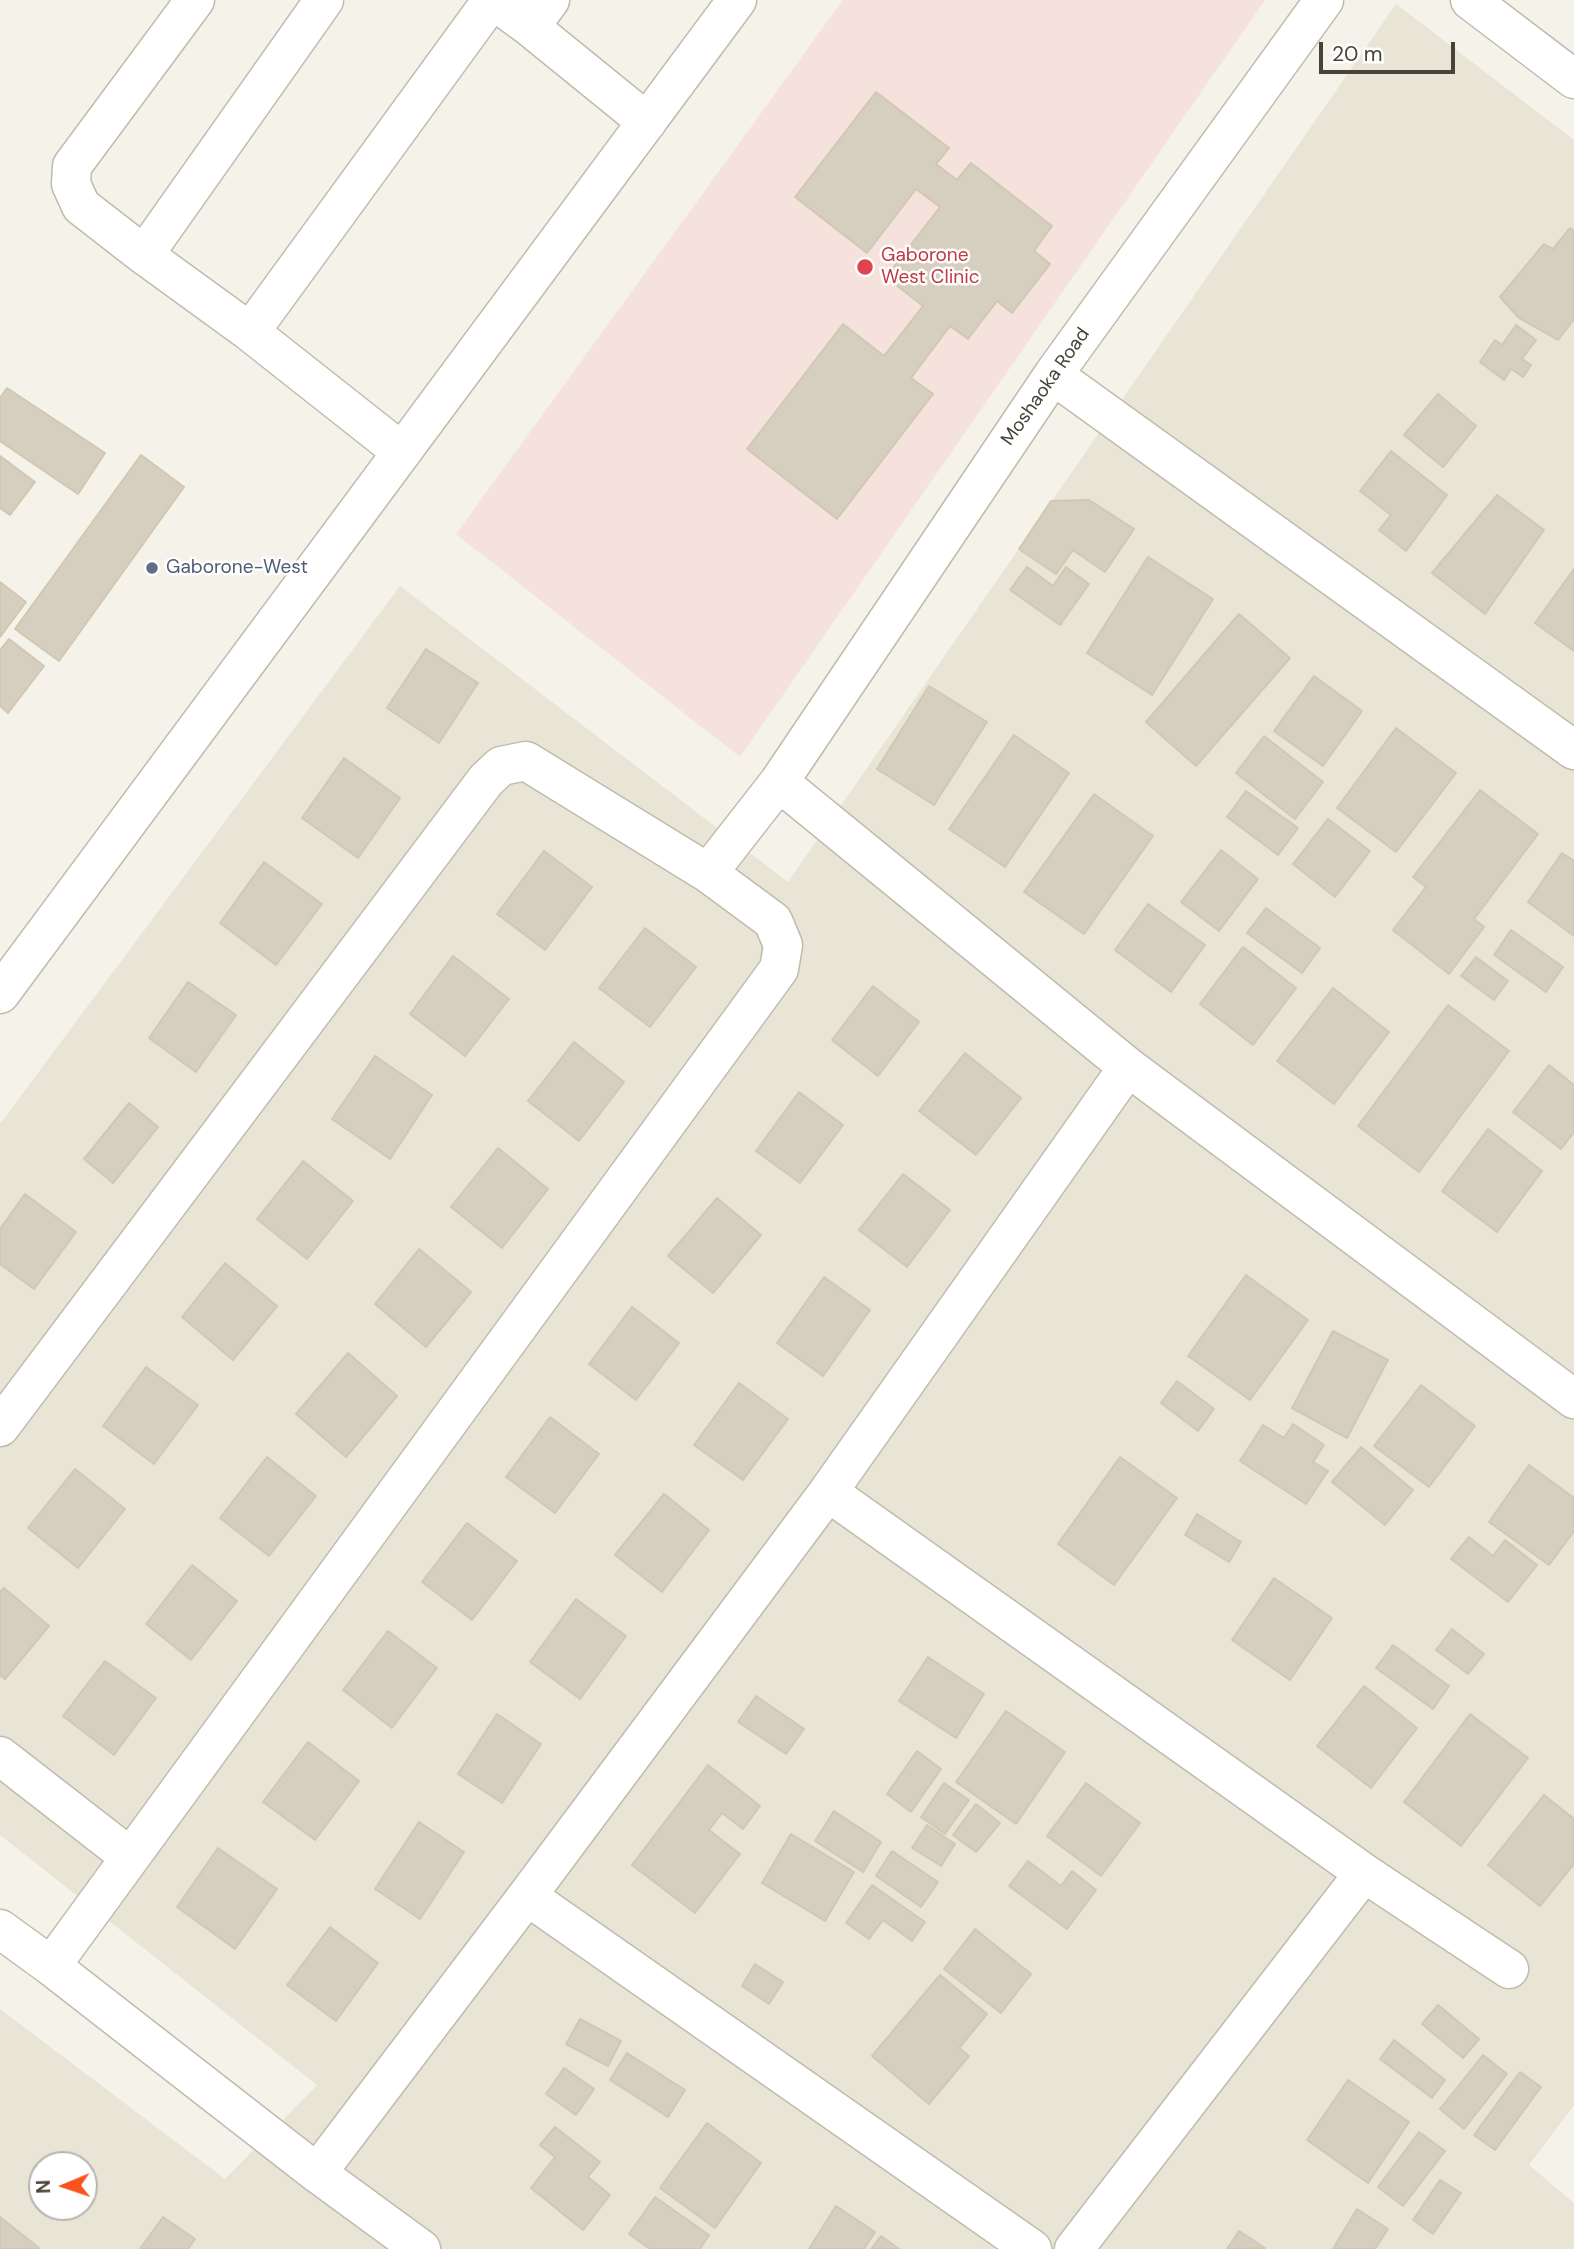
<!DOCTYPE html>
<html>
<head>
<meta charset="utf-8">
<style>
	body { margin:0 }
	#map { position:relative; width:1574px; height:2249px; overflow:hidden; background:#f4f2e9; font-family:"DM Sans",sans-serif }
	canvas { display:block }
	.north { position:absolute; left:28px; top:2151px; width:70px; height:70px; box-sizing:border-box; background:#fff; border:2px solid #b6b4af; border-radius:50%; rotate:268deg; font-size:19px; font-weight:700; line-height:28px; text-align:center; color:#484337 }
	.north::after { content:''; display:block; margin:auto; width:24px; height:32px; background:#f9521c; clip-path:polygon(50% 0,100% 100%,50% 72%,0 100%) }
	.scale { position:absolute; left:1319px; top:42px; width:136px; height:32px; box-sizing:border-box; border:4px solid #484337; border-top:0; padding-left:9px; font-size:21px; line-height:24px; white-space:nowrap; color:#484337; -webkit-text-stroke:5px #fff; paint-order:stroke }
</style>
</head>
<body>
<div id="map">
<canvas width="1574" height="2249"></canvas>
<div class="north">N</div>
<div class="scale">20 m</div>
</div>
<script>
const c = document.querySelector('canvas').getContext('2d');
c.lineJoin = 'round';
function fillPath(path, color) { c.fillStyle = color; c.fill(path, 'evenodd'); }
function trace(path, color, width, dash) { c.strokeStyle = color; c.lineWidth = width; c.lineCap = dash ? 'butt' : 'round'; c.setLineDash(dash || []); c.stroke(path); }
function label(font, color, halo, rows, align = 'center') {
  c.font = font + ' "DM Sans",sans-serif'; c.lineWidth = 5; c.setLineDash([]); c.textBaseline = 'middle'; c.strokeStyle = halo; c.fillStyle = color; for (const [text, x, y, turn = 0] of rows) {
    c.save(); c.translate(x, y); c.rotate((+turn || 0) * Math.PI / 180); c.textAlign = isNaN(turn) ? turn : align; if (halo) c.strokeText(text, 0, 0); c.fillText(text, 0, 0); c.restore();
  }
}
fillPath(new Path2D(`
	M 1396,4 L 1574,140 L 1574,2105 L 1529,2165 L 1574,2203 L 1574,2249 L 0,2249 L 0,2009 L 225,2179 L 317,2085 L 0,1835 L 0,1124 L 400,586 L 788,882 ZM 42,2165 L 84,2165 L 84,2207 L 42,2207 Z`), '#e8e5d7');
fillPath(new Path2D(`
	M 843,0 L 1265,0 L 740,757 L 456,534 Z`), '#f5e2dd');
const building = new Path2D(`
	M 876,92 L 949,148 L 936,164 L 957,180 L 971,163 L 1052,226 L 1034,251 L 1050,264 L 1012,313 L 997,301 L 968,339 L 950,326 L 911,378 L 933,394 L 837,519 L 747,449 L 843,324 L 884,356 L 923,306 L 886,277 L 940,207 L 916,189 L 867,253 L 795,197 Z
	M 1570,228 L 1574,231 L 1574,319 L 1558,340 L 1519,318 L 1500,297 L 1544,244 L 1553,249 Z
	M 1516,325 L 1536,340 L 1522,359 L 1531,365 L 1523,377 L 1511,369 L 1504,380 L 1480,362 L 1495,340 L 1502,345 Z
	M 7,388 L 105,453 L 78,494 L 0,441 L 0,398 Z
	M 1438,394 L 1476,426 L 1443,467 L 1404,435 Z
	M 1391,451 L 1447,495 L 1406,551 L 1379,530 L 1391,515 L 1360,491 Z
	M 141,455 L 184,487 L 59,661 L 15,629 Z
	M 0,456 L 35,482 L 10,515 L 0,508 Z
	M 1497,495 L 1544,530 L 1485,614 L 1432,573 Z
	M 1089,500 L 1134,529 L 1105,572 L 1073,550 L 1056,574 L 1019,549 L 1051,501 Z
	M 1148,557 L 1213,599 L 1152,695 L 1087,653 Z
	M 1027,567 L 1053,586 L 1066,567 L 1089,584 L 1060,625 L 1010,590 Z
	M 1574,569 L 1574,651 L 1535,623 Z
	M 0,582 L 26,602 L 0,637 Z
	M 1239,614 L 1290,658 L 1196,766 L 1146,722 Z
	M 9,639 L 44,666 L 8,713 L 0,706 L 0,650 Z
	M 426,649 L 478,683 L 439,743 L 387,708 Z
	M 1314,676 L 1362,711 L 1323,766 L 1274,731 Z
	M 929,686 L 987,722 L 934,805 L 877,769 Z
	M 1396,728 L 1456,773 L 1396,852 L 1337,808 Z
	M 1014,735 L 1069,773 L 1005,867 L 949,829 Z
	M 1264,736 L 1323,782 L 1295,819 L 1236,773 Z
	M 344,758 L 400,798 L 358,858 L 302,818 Z
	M 1480,790 L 1538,834 L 1474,919 L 1484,927 L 1449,974 L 1393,930 L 1426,887 L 1413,877 Z
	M 1246,791 L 1298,828 L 1278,855 L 1227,817 Z
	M 1094,794 L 1153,836 L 1084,934 L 1024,892 Z
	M 1328,819 L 1370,851 L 1335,897 L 1293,864 Z
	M 1221,850 L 1258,879 L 1219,931 L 1181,902 Z
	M 544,851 L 592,887 L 545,950 L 497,914 Z
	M 1562,853 L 1574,861 L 1574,936 L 1528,902 Z
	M 264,862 L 322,904 L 276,965 L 220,923 Z
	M 1148,904 L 1205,945 L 1171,992 L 1115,950 Z
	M 1266,908 L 1320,948 L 1302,973 L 1247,933 Z
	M 645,928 L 696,967 L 650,1027 L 599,988 Z
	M 1511,930 L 1563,967 L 1546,992 L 1494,955 Z
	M 1243,947 L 1296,988 L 1253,1045 L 1200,1004 Z
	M 453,956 L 509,999 L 465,1056 L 410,1014 Z
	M 1476,957 L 1508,981 L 1494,1000 L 1461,976 Z
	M 188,982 L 236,1015 L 196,1072 L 149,1038 Z
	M 873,986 L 919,1022 L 878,1076 L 832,1040 Z
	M 1333,988 L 1389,1032 L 1334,1104 L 1277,1061 Z
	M 1448,1005 L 1509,1051 L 1419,1172 L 1358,1126 Z
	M 574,1042 L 624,1082 L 579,1141 L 528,1101 Z
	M 965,1053 L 1021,1098 L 976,1155 L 919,1111 Z
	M 375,1056 L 432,1095 L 390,1159 L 332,1119 Z
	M 1549,1065 L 1574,1085 L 1574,1132 L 1561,1149 L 1513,1112 Z
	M 799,1092 L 843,1125 L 800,1183 L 756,1151 Z
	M 129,1103 L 158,1127 L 113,1183 L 84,1159 Z
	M 1488,1129 L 1542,1171 L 1497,1232 L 1442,1191 Z
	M 498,1148 L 548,1189 L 502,1248 L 451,1207 Z
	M 303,1161 L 353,1201 L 307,1259 L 257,1219 Z
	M 903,1174 L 950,1210 L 907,1267 L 859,1230 Z
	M 25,1194 L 76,1232 L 34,1289 L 0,1264 L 0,1229 Z
	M 717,1198 L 761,1235 L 713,1293 L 668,1256 Z
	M 419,1249 L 471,1292 L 426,1347 L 375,1304 Z
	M 225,1263 L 277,1306 L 233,1360 L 182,1317 Z
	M 1246,1275 L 1308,1320 L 1250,1400 L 1188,1356 Z
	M 824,1277 L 870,1310 L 823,1376 L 777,1343 Z
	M 632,1307 L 679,1343 L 636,1400 L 589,1364 Z
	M 1333,1331 L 1388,1360 L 1347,1438 L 1292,1408 Z
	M 348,1353 L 397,1396 L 346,1457 L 296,1414 Z
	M 146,1367 L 198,1405 L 154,1464 L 103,1426 Z
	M 1177,1381 L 1214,1409 L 1198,1431 L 1161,1403 Z
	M 739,1383 L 788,1419 L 743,1480 L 694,1445 Z
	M 1421,1385 L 1475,1426 L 1429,1487 L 1374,1446 Z
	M 550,1417 L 599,1454 L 555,1513 L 506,1477 Z
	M 1293,1424 L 1324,1445 L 1313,1462 L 1328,1471 L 1306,1504 L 1240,1461 L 1263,1425 L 1284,1438 Z
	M 1361,1447 L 1413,1490 L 1385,1525 L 1332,1482 Z
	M 267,1457 L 316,1496 L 269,1556 L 220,1518 Z
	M 1120,1457 L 1177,1498 L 1114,1585 L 1058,1544 Z
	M 1529,1465 L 1574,1498 L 1574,1531 L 1549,1565 L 1489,1522 Z
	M 75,1469 L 125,1509 L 78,1568 L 28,1528 Z
	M 664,1494 L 709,1530 L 662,1592 L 615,1555 Z
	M 1197,1514 L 1241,1542 L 1229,1562 L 1185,1535 Z
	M 467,1523 L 517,1561 L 472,1620 L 422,1582 Z
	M 1469,1537 L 1493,1556 L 1505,1540 L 1537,1565 L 1508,1602 L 1451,1559 Z
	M 192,1565 L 237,1601 L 191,1660 L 146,1624 Z
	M 1274,1578 L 1332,1618 L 1290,1680 L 1232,1640 Z
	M 4,1588 L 49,1626 L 5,1679 L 0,1675 L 0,1592 Z
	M 576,1599 L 626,1636 L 580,1699 L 530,1662 Z
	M 1452,1629 L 1484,1654 L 1468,1674 L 1436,1650 Z
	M 388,1631 L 437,1668 L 392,1728 L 343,1690 Z
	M 1393,1645 L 1449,1686 L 1433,1709 L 1376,1668 Z
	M 928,1657 L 984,1694 L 956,1738 L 899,1701 Z
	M 105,1661 L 156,1698 L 114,1755 L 63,1716 Z
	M 1364,1686 L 1417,1728 L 1371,1788 L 1317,1746 Z
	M 756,1696 L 804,1729 L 786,1754 L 738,1722 Z
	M 1006,1711 L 1065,1752 L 1016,1824 L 956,1782 Z
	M 497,1714 L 541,1744 L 502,1803 L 458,1774 Z
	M 1470,1714 L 1528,1758 L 1461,1846 L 1404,1802 Z
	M 308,1742 L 359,1781 L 315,1840 L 263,1802 Z
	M 917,1751 L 941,1769 L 911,1812 L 887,1794 Z
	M 708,1765 L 760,1806 L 743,1829 L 722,1813 L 709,1830 L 740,1854 L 695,1913 L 632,1865 Z
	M 944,1783 L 969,1800 L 945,1834 L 921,1817 Z
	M 1086,1783 L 1140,1823 L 1101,1876 L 1047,1836 Z
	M 1544,1795 L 1574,1819 L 1574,1864 L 1540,1906 L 1488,1865 Z
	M 976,1804 L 1000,1823 L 976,1852 L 953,1835 Z
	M 834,1811 L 881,1842 L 863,1872 L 815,1841 Z
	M 419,1822 L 464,1852 L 420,1919 L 375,1889 Z
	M 927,1825 L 955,1844 L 941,1866 L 912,1848 Z
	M 791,1834 L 854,1872 L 825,1921 L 762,1883 Z
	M 218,1848 L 277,1889 L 235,1949 L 177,1907 Z
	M 892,1851 L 938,1882 L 921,1907 L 876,1876 Z
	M 1028,1861 L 1061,1886 L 1072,1871 L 1096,1890 L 1067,1929 L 1009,1886 Z
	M 872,1885 L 925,1922 L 912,1941 L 883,1920 L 869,1939 L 846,1923 Z
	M 330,1927 L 378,1963 L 336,2021 L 287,1985 Z
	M 975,1929 L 1031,1974 L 1001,2013 L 944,1969 Z
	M 755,1964 L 783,1982 L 769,2004 L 742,1986 Z
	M 940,1975 L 987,2014 L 959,2048 L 969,2056 L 929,2104 L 872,2056 Z
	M 1438,2005 L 1479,2039 L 1463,2058 L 1422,2024 Z
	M 580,2019 L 621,2041 L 608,2066 L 566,2044 Z
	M 1394,2040 L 1445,2080 L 1432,2098 L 1380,2059 Z
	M 627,2053 L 685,2090 L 668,2117 L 610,2080 Z
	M 1483,2055 L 1507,2074 L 1464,2129 L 1440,2109 Z
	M 564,2068 L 594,2089 L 576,2115 L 546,2094 Z
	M 1520,2072 L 1541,2087 L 1495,2150 L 1474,2135 Z
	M 1348,2080 L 1409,2122 L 1368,2183 L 1307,2140 Z
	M 707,2123 L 761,2163 L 715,2228 L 660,2188 Z
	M 555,2127 L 600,2162 L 588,2177 L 610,2195 L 583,2230 L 531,2188 L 555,2157 L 540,2145 Z
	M 1419,2132 L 1445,2151 L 1403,2206 L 1378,2187 Z
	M 1440,2180 L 1461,2193 L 1433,2234 L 1413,2220 Z
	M 655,2197 L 709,2235 L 700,2249 L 650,2249 L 629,2234 Z
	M 836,2206 L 875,2232 L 864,2249 L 809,2249 Z
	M 1357,2209 L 1388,2229 L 1375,2249 L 1333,2249 Z
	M 0,2217 L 39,2248 L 38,2249 L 0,2249 Z
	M 163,2217 L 195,2239 L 188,2249 L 140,2249 Z
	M 1239,2231 L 1265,2248 L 1227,2249 Z
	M 881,2236 L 899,2249 L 871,2249 Z`);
fillPath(building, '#d6cfbf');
trace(building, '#d1c8b2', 2);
const minor = new Path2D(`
	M 195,0 L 72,166 L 71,184 L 81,206 L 144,255 L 250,332 L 402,452
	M 493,0 L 530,27 L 647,122
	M 1470,0 L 1574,79
	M 530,27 L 550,0
	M 144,255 L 324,0
	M 250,332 L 492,0
	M 1053,375 L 1574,750
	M 779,782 L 1128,1067 L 1574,1399
	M 708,873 L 779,782 L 1053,375 L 1324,0
	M 0,994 L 737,0
	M 0,1427 L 486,780 L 501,766 L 526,761 L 708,873 L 773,921 L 783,945 L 779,969 L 51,1966
	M 828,1492 L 1364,1873 L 1509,1969
	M 0,1756 L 130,1857
	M 527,1896 L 1032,2249
	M 0,1929 L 51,1966 L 317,2173 L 421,2249
	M 317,2173 L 527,1896 L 828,1492 L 1128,1067
	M 1074,2249 L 1364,1873`);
trace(minor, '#c0bbac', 41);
trace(minor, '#fff', 38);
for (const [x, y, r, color] of [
	[865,267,9,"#e0444e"],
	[152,568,7,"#5c6f8a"]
]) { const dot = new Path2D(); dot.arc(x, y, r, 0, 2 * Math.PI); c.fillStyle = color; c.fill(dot); trace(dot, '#fff', 2.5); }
label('19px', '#be3a42', '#fff', [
	["Gaborone",881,256],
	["West Clinic",881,278]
], 'left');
label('19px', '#484337', '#fff', [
	["Moshaoka Road",1046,387,-55]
]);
label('19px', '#4e5e75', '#fff', [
	["Gaborone-West",166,568]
], 'left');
</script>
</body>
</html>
